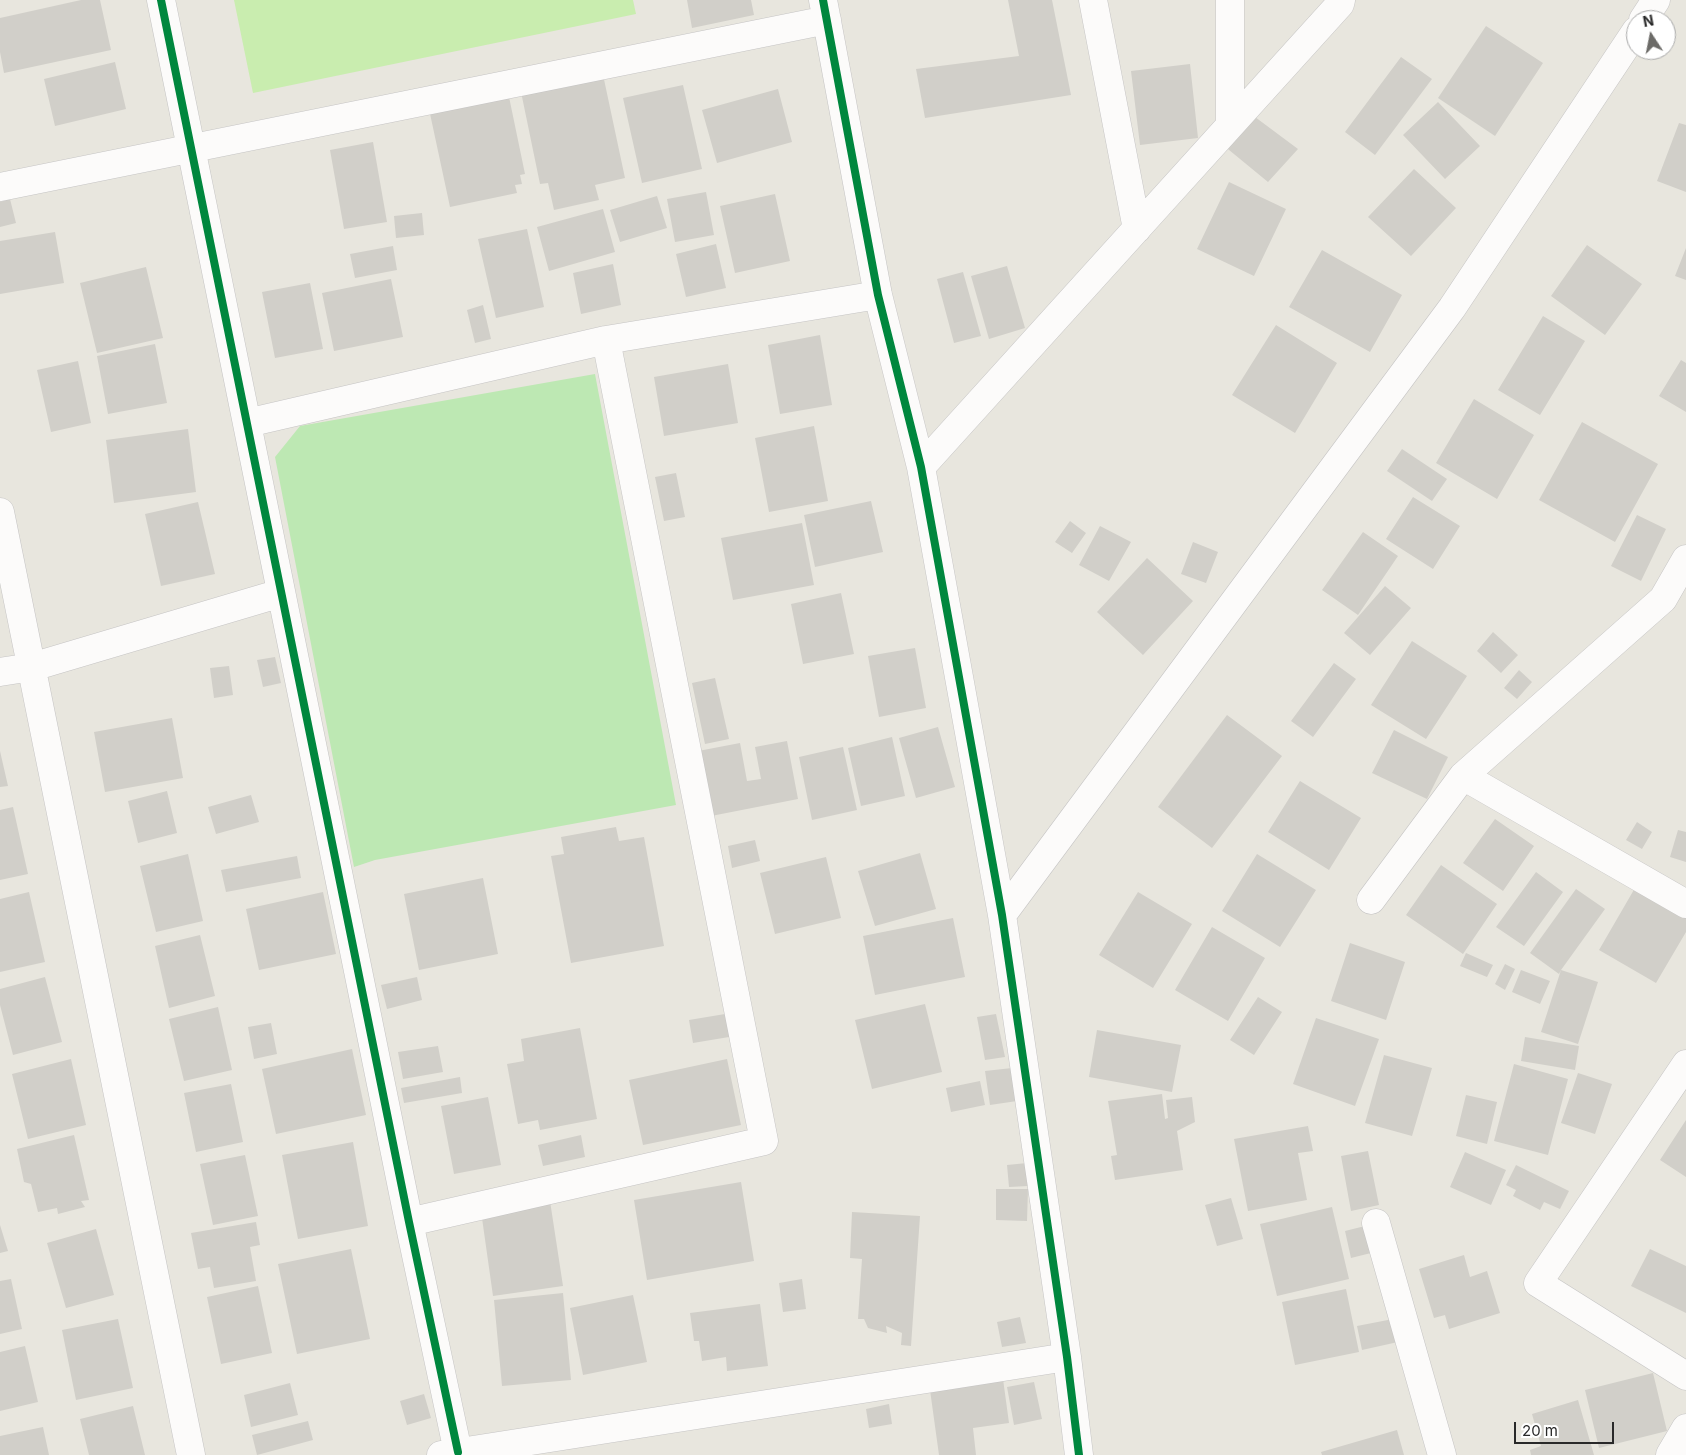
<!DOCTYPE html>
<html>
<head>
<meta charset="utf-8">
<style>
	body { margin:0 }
	#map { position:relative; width:1686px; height:1455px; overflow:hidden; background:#e8e6de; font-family:Inter,sans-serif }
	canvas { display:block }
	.north { position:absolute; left:1626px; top:10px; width:50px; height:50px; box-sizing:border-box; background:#fff; border:1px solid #a9a9a9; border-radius:50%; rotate:349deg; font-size:14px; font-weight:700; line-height:20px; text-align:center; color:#292929 }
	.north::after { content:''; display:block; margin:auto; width:18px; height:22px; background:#6c6b68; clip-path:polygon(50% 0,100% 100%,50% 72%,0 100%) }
	.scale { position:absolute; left:1514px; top:1422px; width:100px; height:22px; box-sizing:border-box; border:2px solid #292929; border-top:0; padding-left:6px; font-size:15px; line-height:18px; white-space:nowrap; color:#292929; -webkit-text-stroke:4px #fff; paint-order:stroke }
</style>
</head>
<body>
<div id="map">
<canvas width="1686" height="1455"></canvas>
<div class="north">N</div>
<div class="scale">20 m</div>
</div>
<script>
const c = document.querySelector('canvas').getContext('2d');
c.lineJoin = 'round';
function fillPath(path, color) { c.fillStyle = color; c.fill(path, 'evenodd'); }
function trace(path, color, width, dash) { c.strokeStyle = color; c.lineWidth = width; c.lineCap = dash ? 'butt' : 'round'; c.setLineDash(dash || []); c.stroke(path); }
fillPath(new Path2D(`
	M 595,374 L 676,805 L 375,860 L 354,867 L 275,457 L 300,426 Z`), '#bde8b3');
fillPath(new Path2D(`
	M 234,0 L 633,0 L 636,14 L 253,93 Z`), '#c9edaf');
fillPath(new Path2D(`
	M 81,0 L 100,0 L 111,50 L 4,73 L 0,52 L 0,18 Z
	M 687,0 L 751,0 L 754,15 L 692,28 Z
	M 1008,0 L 1052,0 L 1071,95 L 925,118 L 916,69 L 1019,56 Z
	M 1486,26 L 1543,63 L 1495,136 L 1438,98 Z
	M 1401,57 L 1432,79 L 1375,155 L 1345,132 Z
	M 115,62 L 126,109 L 55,126 L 44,79 Z
	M 1190,64 L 1198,138 L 1140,145 L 1131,71 Z
	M 602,70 L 625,178 L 595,185 L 599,200 L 554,210 L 548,183 L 540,184 L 520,87 Z
	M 683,85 L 702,169 L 642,183 L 623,98 Z
	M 778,89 L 792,142 L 717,163 L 702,110 Z
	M 508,92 L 525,174 L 520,175 L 522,184 L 515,185 L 517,193 L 450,207 L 429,109 Z
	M 1438,102 L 1480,146 L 1445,179 L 1403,135 Z
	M 1251,114 L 1298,149 L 1268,182 L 1223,145 Z
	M 1679,123 L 1686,125 L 1686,192 L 1657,181 Z
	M 373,142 L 387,222 L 344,229 L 330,150 Z
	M 1414,169 L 1456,208 L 1411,256 L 1368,217 Z
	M 1229,182 L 1286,209 L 1254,276 L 1197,249 Z
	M 706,192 L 714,235 L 675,242 L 667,199 Z
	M 775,194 L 790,261 L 735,273 L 720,206 Z
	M 657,196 L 667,228 L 620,242 L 610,210 Z
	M 10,199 L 16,223 L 0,227 L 0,202 Z
	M 603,209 L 615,252 L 549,271 L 537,227 Z
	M 422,213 L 424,235 L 396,238 L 394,216 Z
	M 527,229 L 544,307 L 496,318 L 478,239 Z
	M 55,232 L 64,283 L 0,294 L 0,241 Z
	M 716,244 L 726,288 L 686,297 L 676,254 Z
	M 1587,245 L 1642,284 L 1605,335 L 1551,296 Z
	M 393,246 L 397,270 L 355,278 L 350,254 Z
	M 1686,248 L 1686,280 L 1675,276 Z
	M 1322,250 L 1402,295 L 1370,352 L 1289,307 Z
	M 613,264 L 621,305 L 581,314 L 573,273 Z
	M 1007,266 L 1025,328 L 989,339 L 971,276 Z
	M 146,267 L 163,338 L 97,353 L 80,283 Z
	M 963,272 L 981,336 L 954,343 L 937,279 Z
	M 391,279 L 403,337 L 334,351 L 322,293 Z
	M 310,283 L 323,349 L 275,358 L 262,292 Z
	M 483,305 L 491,339 L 475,343 L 467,310 Z
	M 1543,316 L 1585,341 L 1540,415 L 1498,390 Z
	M 1276,325 L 1337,363 L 1295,433 L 1232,395 Z
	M 820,335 L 832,405 L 780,414 L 768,345 Z
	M 155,344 L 167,403 L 108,414 L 97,356 Z
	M 1681,360 L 1686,363 L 1686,412 L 1659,396 Z
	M 78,361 L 91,423 L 51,432 L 37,370 Z
	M 728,364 L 738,423 L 664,436 L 654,377 Z
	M 1474,399 L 1534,435 L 1497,499 L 1436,463 Z
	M 1582,422 L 1658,464 L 1615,542 L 1539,500 Z
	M 814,426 L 828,501 L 769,512 L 755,438 Z
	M 188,429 L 196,492 L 114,503 L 106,440 Z
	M 1402,449 L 1447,479 L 1432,501 L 1387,471 Z
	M 676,473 L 685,517 L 664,521 L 655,477 Z
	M 1413,497 L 1460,526 L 1433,569 L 1386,539 Z
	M 871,501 L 883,552 L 815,567 L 804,515 Z
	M 198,502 L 215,574 L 161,586 L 145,514 Z
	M 1637,515 L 1666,529 L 1641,581 L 1611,566 Z
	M 1070,521 L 1086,533 L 1072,553 L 1055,542 Z
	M 802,523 L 814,585 L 733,600 L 721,538 Z
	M 1100,526 L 1131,542 L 1109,581 L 1079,565 Z
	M 1363,532 L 1398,556 L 1358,615 L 1322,590 Z
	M 1193,542 L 1218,552 L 1206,583 L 1181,574 Z
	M 1147,558 L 1193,601 L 1143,655 L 1097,612 Z
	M 1385,586 L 1411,608 L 1370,655 L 1344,633 Z
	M 841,593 L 854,654 L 803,664 L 791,604 Z
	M 1493,632 L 1518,655 L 1501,673 L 1477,651 Z
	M 1412,641 L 1467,676 L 1426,739 L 1371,705 Z
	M 915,648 L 926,708 L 879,717 L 868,656 Z
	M 275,657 L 281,683 L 263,687 L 257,660 Z
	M 1334,663 L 1356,679 L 1313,737 L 1291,721 Z
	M 229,666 L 233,695 L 214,698 L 210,668 Z
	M 1519,670 L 1532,682 L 1517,699 L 1504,688 Z
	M 715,678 L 729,739 L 705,744 L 692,683 Z
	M 1227,715 L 1282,756 L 1212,848 L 1158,807 Z
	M 172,718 L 183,778 L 105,792 L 94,732 Z
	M 938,727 L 955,787 L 916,798 L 899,738 Z
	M 1394,730 L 1448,757 L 1427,799 L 1372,773 Z
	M 892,737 L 905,796 L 861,806 L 848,748 Z
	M 787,741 L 798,799 L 706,817 L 693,752 L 740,743 L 747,781 L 761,779 L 755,747 Z
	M 843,747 L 857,810 L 812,820 L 799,757 Z
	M 0,751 L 8,786 L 0,787 Z
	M 1300,781 L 1361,818 L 1329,870 L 1268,832 Z
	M 167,791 L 177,833 L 138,843 L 128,801 Z
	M 251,795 L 259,822 L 216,834 L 208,807 Z
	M 13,807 L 28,874 L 0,880 L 0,810 Z
	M 1495,819 L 1534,846 L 1503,891 L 1463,863 Z
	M 1637,822 L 1652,832 L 1642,849 L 1626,840 Z
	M 616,827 L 619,841 L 644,837 L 664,946 L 571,963 L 551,856 L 564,854 L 561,837 Z
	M 1678,830 L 1686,832 L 1686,862 L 1670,857 Z
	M 755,840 L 760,861 L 732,868 L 728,846 Z
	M 920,853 L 936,909 L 875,926 L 858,871 Z
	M 188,854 L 203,921 L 156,932 L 140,866 Z
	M 1257,854 L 1316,890 L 1280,947 L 1222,911 Z
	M 297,856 L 301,878 L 226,892 L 221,870 Z
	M 826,857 L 841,918 L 775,934 L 760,873 Z
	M 1441,865 L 1497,904 L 1463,954 L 1406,915 Z
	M 1536,872 L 1563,892 L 1524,946 L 1496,927 Z
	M 483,878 L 498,954 L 419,970 L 404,894 Z
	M 1639,881 L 1686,909 L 1686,932 L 1656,983 L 1599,950 Z
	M 1576,889 L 1605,909 L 1561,970 L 1598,982 L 1578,1044 L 1541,1032 L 1561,970 L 1559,974 L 1530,953 Z
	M 29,892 L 45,962 L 0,972 L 0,899 Z
	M 323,892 L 336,954 L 259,970 L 246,909 Z
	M 1138,892 L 1192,924 L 1153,988 L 1099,955 Z
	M 953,918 L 965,977 L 875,995 L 863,936 Z
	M 1212,927 L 1265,958 L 1228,1021 L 1175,990 Z
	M 200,935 L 215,996 L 169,1008 L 155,946 Z
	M 1350,943 L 1405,962 L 1386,1020 L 1331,1001 Z
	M 1466,953 L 1493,965 L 1487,977 L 1460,966 Z
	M 1505,964 L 1515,969 L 1505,990 L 1495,984 Z
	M 1521,970 L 1550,981 L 1540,1004 L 1512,992 Z
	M 45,977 L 62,1042 L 13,1055 L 0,1005 L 0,989 Z
	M 417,977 L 422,1000 L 387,1009 L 381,985 Z
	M 1258,997 L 1282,1012 L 1254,1055 L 1230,1040 Z
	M 925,1004 L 942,1072 L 872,1089 L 855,1020 Z
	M 218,1007 L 232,1070 L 184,1081 L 169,1019 Z
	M 731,1013 L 735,1036 L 693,1043 L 689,1020 Z
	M 996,1014 L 1005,1057 L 985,1060 L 977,1017 Z
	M 1316,1018 L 1379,1039 L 1355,1106 L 1293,1084 Z
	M 271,1023 L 277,1054 L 254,1059 L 248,1027 Z
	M 580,1028 L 597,1119 L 540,1130 L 538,1120 L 518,1124 L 507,1064 L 524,1061 L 521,1039 Z
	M 1097,1030 L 1181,1045 L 1172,1092 L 1089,1077 Z
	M 1525,1037 L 1579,1046 L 1575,1070 L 1521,1061 Z
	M 438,1046 L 443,1072 L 403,1079 L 398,1052 Z
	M 352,1049 L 366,1115 L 276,1134 L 262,1069 Z
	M 1384,1055 L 1432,1068 L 1412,1136 L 1365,1123 Z
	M 71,1059 L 86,1125 L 28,1139 L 12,1074 Z
	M 727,1059 L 741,1125 L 643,1145 L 629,1080 Z
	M 1514,1064 L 1568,1079 L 1548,1155 L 1494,1141 Z
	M 1012,1068 L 1017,1101 L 990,1105 L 985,1071 Z
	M 1578,1073 L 1612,1084 L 1595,1134 L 1561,1123 Z
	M 460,1077 L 462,1093 L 404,1103 L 401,1088 Z
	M 980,1081 L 985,1105 L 951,1112 L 946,1088 Z
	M 231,1084 L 243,1142 L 196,1152 L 184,1093 Z
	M 1162,1094 L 1165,1119 L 1168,1118 L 1166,1100 L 1192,1097 L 1195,1122 L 1177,1131 L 1183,1170 L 1115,1180 L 1111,1156 L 1117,1155 L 1108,1101 Z
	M 1466,1095 L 1497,1102 L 1487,1144 L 1456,1136 Z
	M 488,1097 L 501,1165 L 454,1174 L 441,1106 Z
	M 1686,1120 L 1686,1177 L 1660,1160 Z
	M 1308,1126 L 1313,1151 L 1298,1153 L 1307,1200 L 1248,1211 L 1234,1139 Z
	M 74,1135 L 89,1200 L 81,1201 L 85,1207 L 58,1214 L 57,1208 L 38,1212 L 31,1184 L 24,1182 L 17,1149 Z
	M 581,1135 L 585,1157 L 543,1166 L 538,1145 Z
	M 353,1142 L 368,1226 L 298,1239 L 282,1155 Z
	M 1368,1151 L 1379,1205 L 1351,1211 L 1341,1156 Z
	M 1465,1152 L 1506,1170 L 1491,1205 L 1450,1187 Z
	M 245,1155 L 258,1216 L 213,1225 L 200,1164 Z
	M 1027,1163 L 1028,1186 L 1009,1187 L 1007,1165 Z
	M 1516,1165 L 1569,1191 L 1560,1209 L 1544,1202 L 1540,1210 L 1513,1196 L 1516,1190 L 1506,1185 Z
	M 741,1182 L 754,1261 L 647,1280 L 634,1200 Z
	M 996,1189 L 1028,1189 L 1027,1221 L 996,1220 Z
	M 1231,1198 L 1243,1239 L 1217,1246 L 1205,1205 Z
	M 550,1201 L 563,1286 L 493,1296 L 481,1211 Z
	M 1332,1207 L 1349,1279 L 1277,1296 L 1260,1224 Z
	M 852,1212 L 920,1216 L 911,1346 L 901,1345 L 902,1333 L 886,1326 L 887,1333 L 868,1328 L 864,1319 L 858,1319 L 862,1259 L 850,1258 Z
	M 256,1222 L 260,1245 L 250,1247 L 256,1281 L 214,1288 L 210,1267 L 198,1269 L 191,1233 Z
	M 0,1225 L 8,1251 L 0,1253 Z
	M 1369,1225 L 1375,1252 L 1351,1258 L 1345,1231 Z
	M 96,1229 L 114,1295 L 66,1308 L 47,1243 Z
	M 351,1249 L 370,1339 L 297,1354 L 278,1264 Z
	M 1650,1249 L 1686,1266 L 1686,1313 L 1631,1286 Z
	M 1464,1255 L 1470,1277 L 1487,1271 L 1500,1313 L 1449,1329 L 1445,1315 L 1434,1318 L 1419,1269 Z
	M 11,1279 L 22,1329 L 0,1334 L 0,1281 Z
	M 802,1279 L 806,1309 L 783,1312 L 779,1283 Z
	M 258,1286 L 272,1353 L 221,1364 L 207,1297 Z
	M 1346,1289 L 1359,1352 L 1295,1365 L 1282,1302 Z
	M 563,1293 L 571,1380 L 502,1386 L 494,1300 Z
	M 633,1295 L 647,1362 L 583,1375 L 570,1308 Z
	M 760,1304 L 768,1366 L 727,1371 L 726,1357 L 702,1361 L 699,1341 L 694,1341 L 690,1313 Z
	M 1020,1317 L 1026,1343 L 1002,1347 L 997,1322 Z
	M 118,1319 L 133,1388 L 76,1400 L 62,1330 Z
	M 1393,1319 L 1398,1342 L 1362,1350 L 1357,1326 Z
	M 25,1346 L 38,1402 L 0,1411 L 0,1352 Z
	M 1653,1373 L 1667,1431 L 1599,1448 L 1585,1390 Z
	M 1003,1379 L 1009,1423 L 973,1428 L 976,1455 L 939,1455 L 930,1390 Z
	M 1034,1382 L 1042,1419 L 1014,1425 L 1007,1387 Z
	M 290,1383 L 298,1415 L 251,1427 L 244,1395 Z
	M 424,1394 L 431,1418 L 407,1425 L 400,1401 Z
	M 1578,1400 L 1594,1455 L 1531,1455 L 1530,1450 L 1541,1446 L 1532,1414 Z
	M 889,1404 L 892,1424 L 869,1428 L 866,1409 Z
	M 133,1406 L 145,1455 L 89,1455 L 80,1419 Z
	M 308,1421 L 313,1440 L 257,1455 L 252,1435 Z
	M 43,1427 L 49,1455 L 0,1455 L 0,1436 Z
	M 1397,1430 L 1404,1455 L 1322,1455 L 1321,1452 Z`), '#d1cfc9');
const street = new Path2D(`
	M 161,0 L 409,1222 L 458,1452
	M 823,0 L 878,295 L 921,467 L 1002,915 L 1067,1357 L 1079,1455
	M 1093,0 L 1137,229
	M 1230,0 L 1230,125
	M 1643,20 L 1656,0
	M 0,187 L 827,20
	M 247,423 L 606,340 L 878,295
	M 921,467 L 1340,4 L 1341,0
	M 0,512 L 191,1455
	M 0,672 L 32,667 L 281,593
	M 1463,776 L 1686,904
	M 1371,900 L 1463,776 L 1663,599 L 1686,559
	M 1002,915 L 1452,308 L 1636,31
	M 1686,1064 L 1538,1283 L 1686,1376
	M 409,1222 L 764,1141 L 606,340
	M 1376,1223 L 1442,1455
	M 441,1455 L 1067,1357
	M 1670,1455 L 1686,1428`);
trace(street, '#c5c4c4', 29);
trace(street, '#fcfbfa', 28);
trace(new Path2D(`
	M 161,0 L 409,1222 L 458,1452
	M 823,0 L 878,295 L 921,467 L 1002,915 L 1067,1357 L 1079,1455`), '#00873e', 8);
</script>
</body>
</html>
